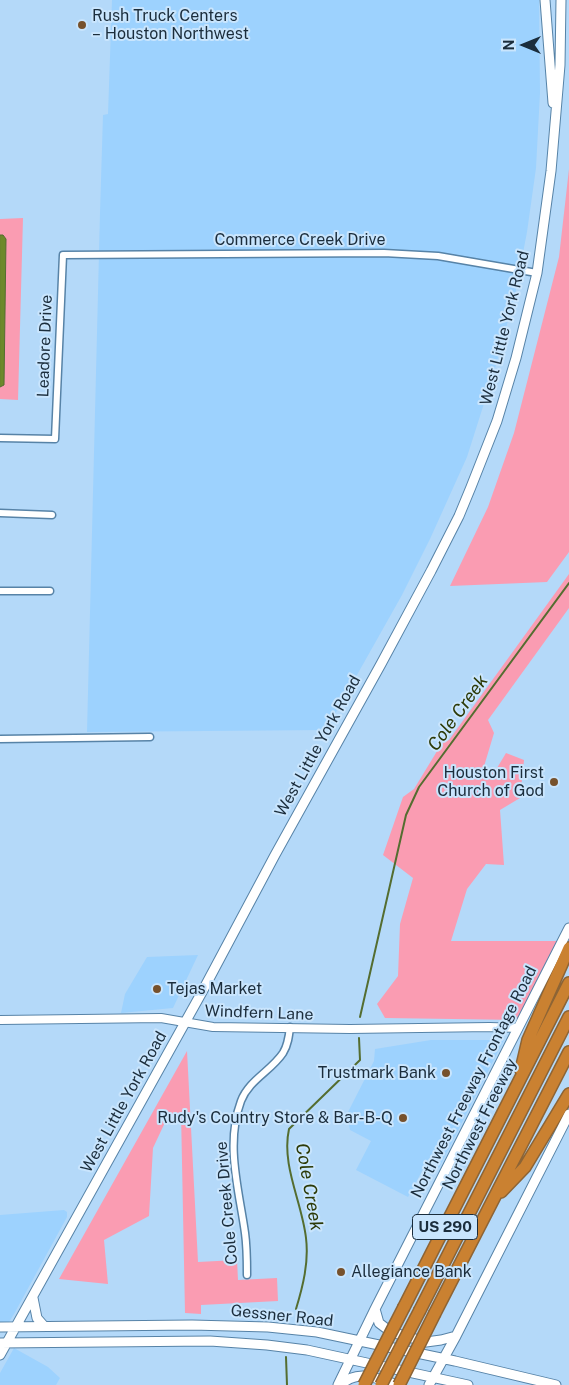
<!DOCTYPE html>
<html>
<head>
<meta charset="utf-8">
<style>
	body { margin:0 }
	#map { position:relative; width:569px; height:1385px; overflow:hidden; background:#b4d9f9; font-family:"Public Sans",sans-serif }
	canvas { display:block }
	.north { position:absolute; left:499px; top:20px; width:50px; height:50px; -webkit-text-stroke:4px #c9e5fd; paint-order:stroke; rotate:270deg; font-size:14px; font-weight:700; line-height:20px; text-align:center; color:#1b2d3c }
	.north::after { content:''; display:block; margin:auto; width:18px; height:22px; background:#1b2d3c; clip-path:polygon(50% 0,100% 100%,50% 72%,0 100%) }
</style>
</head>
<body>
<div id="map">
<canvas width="569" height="1385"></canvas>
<div class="north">N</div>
</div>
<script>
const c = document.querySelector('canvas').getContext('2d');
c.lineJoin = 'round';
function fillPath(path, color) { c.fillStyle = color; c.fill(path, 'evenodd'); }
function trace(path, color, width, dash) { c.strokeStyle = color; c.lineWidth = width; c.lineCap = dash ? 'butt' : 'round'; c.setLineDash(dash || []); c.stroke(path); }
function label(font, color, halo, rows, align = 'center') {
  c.font = font + ' "Public Sans",sans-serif'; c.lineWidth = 4; c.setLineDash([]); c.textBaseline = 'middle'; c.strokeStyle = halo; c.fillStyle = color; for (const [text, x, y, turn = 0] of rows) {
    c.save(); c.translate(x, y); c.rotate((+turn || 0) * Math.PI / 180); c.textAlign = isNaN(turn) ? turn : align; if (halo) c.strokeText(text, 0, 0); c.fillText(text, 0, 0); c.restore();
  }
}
fillPath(new Path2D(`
	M 112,0 L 539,0 L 540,93 L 536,168 L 527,232 L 515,295 L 494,372 L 467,457 L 430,539 L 402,595 L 326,730 L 87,732 L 100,213 L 103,115 L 108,114 Z
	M 198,955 L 173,1008 L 121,1013 L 125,994 L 147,957 Z
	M 431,1040 L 504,1040 L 439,1168 L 427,1162 L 408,1197 L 356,1170 L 371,1141 L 350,1130 L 347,1114 L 374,1061 L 375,1049 Z
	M 64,1210 L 67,1212 L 67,1217 L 14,1314 L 9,1322 L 0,1324 L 0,1215 Z
	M 14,1348 L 48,1367 L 60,1378 L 56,1385 L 0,1385 L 0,1373 Z`), '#9dd2fe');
fillPath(new Path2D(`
	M 569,169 L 569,552 L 547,582 L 450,586 L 488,507 L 514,433 L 559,257 Z
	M 23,218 L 18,400 L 0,399 L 0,219 Z
	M 569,574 L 569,608 L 488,720 L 494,733 L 482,773 L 497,768 L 506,753 L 524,760 L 520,798 L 500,810 L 504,865 L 486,864 L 467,889 L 451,941 L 558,941 L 520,1020 L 385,1018 L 377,1004 L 398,976 L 400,924 L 413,878 L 383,855 L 403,797 L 414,789 L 442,743 L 449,740 Z
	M 187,1051 L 198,1262 L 237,1260 L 238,1280 L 277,1278 L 278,1301 L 201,1305 L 201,1314 L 185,1313 L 181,1112 L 168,1116 L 153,1148 L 149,1216 L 104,1240 L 108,1284 L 59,1279 Z`), '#fa9cb2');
const water = new Path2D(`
	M 0,235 L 3,235 L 6,239 L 4,385 L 0,387 Z`);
fillPath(water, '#6d892b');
trace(water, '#546d30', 1);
trace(new Path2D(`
	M 360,1017 L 406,815 L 419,787 L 569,583
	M 296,1309 C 303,1286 309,1262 306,1238 C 302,1202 281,1165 289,1129 L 360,1060 L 359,1038
	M 286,1357 L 287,1385`), '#546d30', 2);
const minor = new Path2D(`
	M 0,438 L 55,439 L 63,255 L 384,253 L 438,256 L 537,273
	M 0,513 L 52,515
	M 0,591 L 50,591
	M 0,739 L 150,737
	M 247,1275 C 247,1261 247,1247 245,1233 C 239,1190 225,1144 241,1101 C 249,1080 271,1071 283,1053 C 288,1045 289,1036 290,1027`);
const tertiary = new Path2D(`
	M 0,1020 L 161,1018 L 213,1027 L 350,1029 L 490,1027 L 518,1028`);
const secondary = new Path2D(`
	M 545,0 L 553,103
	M 33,1298 L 37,1318 L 44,1326
	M 375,1309 L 379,1323 L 391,1332 L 426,1342 L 441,1340 L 456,1336
	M 0,1327 L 192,1325 L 268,1327 L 317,1332 L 455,1361 L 556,1385
	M 0,1343 L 210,1341 L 267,1345 L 307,1350 L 468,1385
	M 0,1355 L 202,992 L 275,855 L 381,664 L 431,571 L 459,516 L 471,487 L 497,421 L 516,358 L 537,273 L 551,171 L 560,65 L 561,0
	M 338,1385 L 375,1309 L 569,928
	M 341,1385 C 358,1368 378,1379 398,1385
	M 429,1385 L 456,1336 L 569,1114`);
const motorway = new Path2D(`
	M 521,1070 L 528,1040 L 569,948
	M 501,1192 L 525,1167 L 569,1094
	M 404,1307 L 569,983
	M 420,1310 L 569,1017
	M 435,1313 L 569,1052`);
trace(minor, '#5783a7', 9);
trace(tertiary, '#5783a7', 10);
trace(secondary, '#5783a7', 11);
trace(motorway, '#8d6435', 14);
trace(minor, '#fff', 6);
trace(tertiary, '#fff', 8);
trace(secondary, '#fff', 9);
trace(motorway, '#ca8131', 11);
const motorwayBridge = new Path2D(`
	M 364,1385 L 404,1307
	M 381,1385 L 420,1310
	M 399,1385 L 435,1313`);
trace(motorwayBridge, '#8d6435', 14, []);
trace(motorwayBridge, '#ca8131', 11);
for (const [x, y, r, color] of [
	[82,25,5,"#76512c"],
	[554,782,5,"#76512c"],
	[157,989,5,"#76512c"],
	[446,1073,5,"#76512c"],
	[403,1118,5,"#76512c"],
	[341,1272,5,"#76512c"]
]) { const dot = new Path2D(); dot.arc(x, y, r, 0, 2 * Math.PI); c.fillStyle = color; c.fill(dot); trace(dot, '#c9e5fd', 2); }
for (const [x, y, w] of [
	[445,1227,65]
]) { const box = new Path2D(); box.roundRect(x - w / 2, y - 12.5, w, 25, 4); c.fillStyle = '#c9e5fd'; c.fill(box); trace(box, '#1b2d3c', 1); }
label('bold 15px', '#1b2d3c', null, [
	["US 290",445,1227]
]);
label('16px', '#1b2d3c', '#c9e5fd', [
	["Rush Truck Centers",92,16],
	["– Houston Northwest",92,34],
	["Houston First",544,773,"right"],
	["Church of God",544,791,"right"],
	["Tejas Market",167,989],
	["Trustmark Bank",436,1073,"right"],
	["Rudy's Country Store & Bar-B-Q",393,1118,"right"],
	["Allegiance Bank",351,1272]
], 'left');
label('16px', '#1b2d3c', '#c9e5fd', [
	["Commerce Creek Drive",300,240],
	["West Little York Road",505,328,-76],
	["Leadore Drive",45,346,-88],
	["West Little York Road",318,746,-61],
	["Windfern Lane",259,1013,2],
	["Northwest Freeway Frontage Road",474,1082,-63],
	["West Little York Road",124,1102,-61],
	["Northwest Freeway",480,1124,-63],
	["Cole Creek Drive",227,1203,-95],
	["Gessner Road",282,1316,6]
]);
label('italic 18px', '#2c3a07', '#c9e5fd', [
	["Cole Creek",458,713,-54],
	["Cole Creek",309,1187,80]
]);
</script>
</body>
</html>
